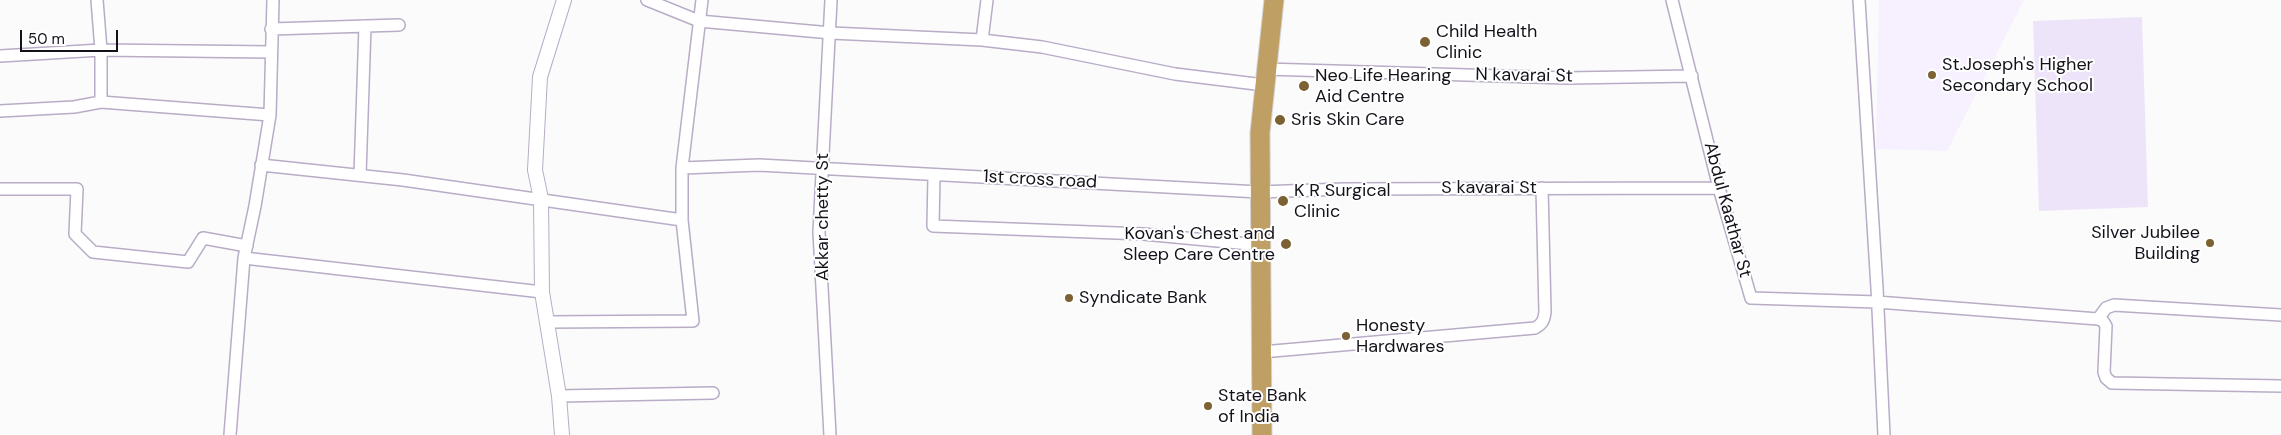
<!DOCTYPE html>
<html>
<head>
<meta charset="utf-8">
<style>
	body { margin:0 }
	#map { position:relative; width:2281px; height:435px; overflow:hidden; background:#fbfbfb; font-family:"DM Sans",sans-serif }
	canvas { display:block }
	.scale { position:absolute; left:20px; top:30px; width:98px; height:22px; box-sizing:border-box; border:2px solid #15111a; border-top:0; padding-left:6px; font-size:15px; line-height:18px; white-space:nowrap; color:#15111a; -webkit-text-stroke:4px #fff; paint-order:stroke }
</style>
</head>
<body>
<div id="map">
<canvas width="2281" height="435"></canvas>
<div class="scale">50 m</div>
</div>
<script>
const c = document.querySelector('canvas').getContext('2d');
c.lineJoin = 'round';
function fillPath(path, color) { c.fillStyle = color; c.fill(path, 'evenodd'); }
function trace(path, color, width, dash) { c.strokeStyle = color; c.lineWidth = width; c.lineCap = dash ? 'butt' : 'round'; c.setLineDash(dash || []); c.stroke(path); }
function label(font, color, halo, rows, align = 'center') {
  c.font = font + ' "DM Sans",sans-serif'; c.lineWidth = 4; c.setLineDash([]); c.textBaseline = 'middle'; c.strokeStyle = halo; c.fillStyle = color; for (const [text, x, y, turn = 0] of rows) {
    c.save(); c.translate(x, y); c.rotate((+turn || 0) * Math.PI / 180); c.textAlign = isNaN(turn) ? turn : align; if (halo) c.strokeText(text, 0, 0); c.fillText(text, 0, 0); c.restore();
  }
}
fillPath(new Path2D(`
	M 1879,0 L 2024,0 L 1947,151 L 1876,149 Z`), '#f7f0fe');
fillPath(new Path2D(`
	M 2142,17 L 2148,207 L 2039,211 L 2033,21 Z`), '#eee4fa');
const minor = new Path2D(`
	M 97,0 L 101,50 L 101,102
	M 647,0 L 699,21 L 831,33 L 982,40 L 1042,47 L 1175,74 L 1264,85
	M 1672,0 L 1719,188 L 1751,298 L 1877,302 L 2098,319 L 2103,321 L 2106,326 L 2104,372 L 2106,378 L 2112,383 L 2281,386
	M 1859,0 L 1877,288 L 1884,435
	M 271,29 L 399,25
	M 982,40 L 987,0
	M 0,56 L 101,50 L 271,52
	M 1266,69 L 1567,78 L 1692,76
	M 0,111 L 74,107 L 101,102 L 270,115
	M 261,165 L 403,180 L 682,220
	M 682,168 L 759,165 L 1259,192 L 1344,189 L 1719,188
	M 360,175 L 365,26
	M 934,175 L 933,226 L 1143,234 L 1260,245
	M 1,189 L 77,189 L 75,234 L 93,252 L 188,262 L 203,238 L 247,246
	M 244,258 L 542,292
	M 2098,319 L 2106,308 L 2114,305 L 2281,315
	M 548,322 L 693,321 L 682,220 L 682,168 L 702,0
	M 1262,352 L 1535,328 C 1542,324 1544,321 1545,312 L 1542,188
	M 559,396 L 713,393
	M 230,435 L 244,258 L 255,206 L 270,115 L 273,0
	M 830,435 L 819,232 L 831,0`);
const tertiary = new Path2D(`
	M 562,435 L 559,396 L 542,292 L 541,199 L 535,170 L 540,77 L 564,0`);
const trunk = new Path2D(`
	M 1262,435 L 1260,133 L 1274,0`);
trace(minor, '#b8acc6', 14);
trace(tertiary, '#b8acc6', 16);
trace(trunk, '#d5d4d6', 21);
trace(minor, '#fff', 11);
trace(tertiary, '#fff', 14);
trace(trunk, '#c09f64', 19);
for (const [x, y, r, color] of [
	[1425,42,6,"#7c6133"],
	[1932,75,5,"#7c6133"],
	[1304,86,6,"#7c6133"],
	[1280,120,6,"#7c6133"],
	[1283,201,6,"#7c6133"],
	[2210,243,5,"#7c6133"],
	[1286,244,6,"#7c6133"],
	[1069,298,5,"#7c6133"],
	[1346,336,5,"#7c6133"],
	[1208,406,5,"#7c6133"]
]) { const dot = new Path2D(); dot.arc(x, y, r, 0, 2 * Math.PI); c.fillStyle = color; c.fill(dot); trace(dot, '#fff', 2); }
label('18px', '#15111a', '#fff', [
	["Child Health",1436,32],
	["Clinic",1436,53],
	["St.Joseph's Higher",1942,65],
	["Secondary School",1942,86],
	["Neo Life Hearing",1315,76],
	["Aid Centre",1315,97],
	["Sris Skin Care",1291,120],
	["K R Surgical",1294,191],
	["Clinic",1294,212],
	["Silver Jubilee",2200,233,"right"],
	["Building",2200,254,"right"],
	["Kovan's Chest and",1275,234,"right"],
	["Sleep Care Centre",1275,255,"right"],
	["Syndicate Bank",1079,298],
	["Honesty",1356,326],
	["Hardwares",1356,347],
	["State Bank",1218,396],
	["of India",1218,417]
], 'left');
label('18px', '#15111a', '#fff', [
	["N kavarai St",1524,76,1],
	["1st cross road",1040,180,3],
	["S kavarai St",1489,188],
	["Abdul Kaathar St",1727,210,75],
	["Akkar chetty St",823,217,-90]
]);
</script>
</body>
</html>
